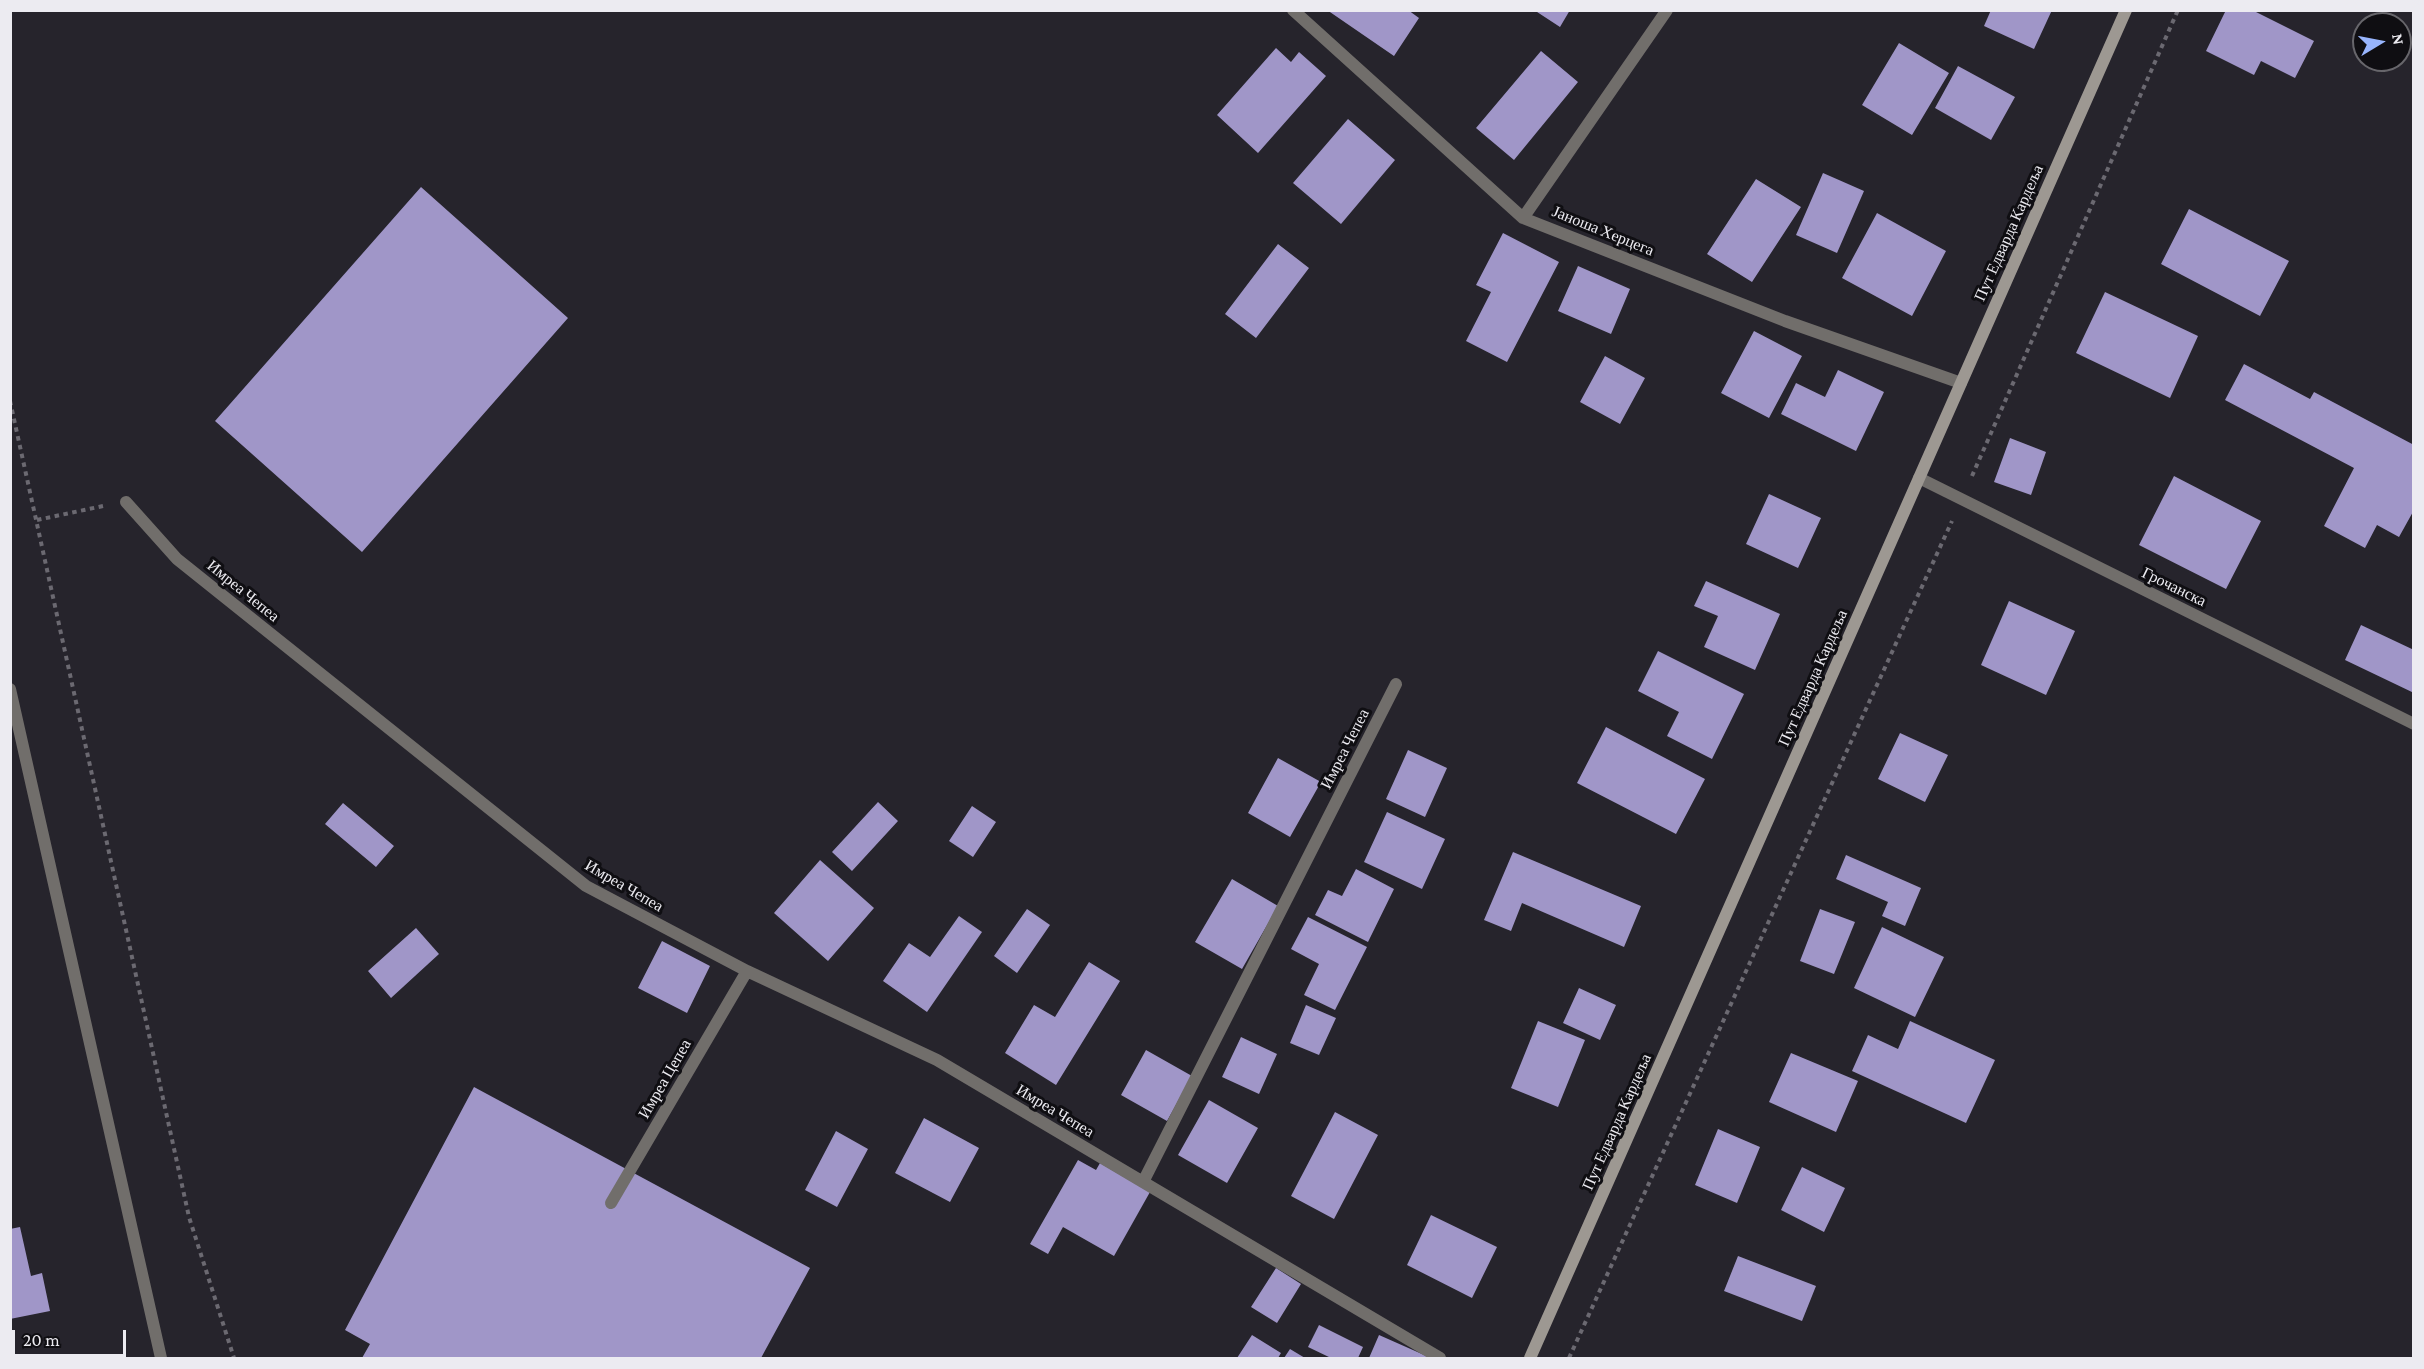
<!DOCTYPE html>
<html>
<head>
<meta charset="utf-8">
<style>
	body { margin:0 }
	#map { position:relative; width:2424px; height:1369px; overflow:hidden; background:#26242c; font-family:"Crimson Pro",serif }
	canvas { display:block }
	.frame { position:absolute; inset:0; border:12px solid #ecebf1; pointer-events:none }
	.north { position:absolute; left:2352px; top:12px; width:60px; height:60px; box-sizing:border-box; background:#0f0e12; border:2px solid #67666b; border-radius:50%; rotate:80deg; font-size:16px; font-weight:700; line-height:24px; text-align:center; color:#ecebf1 }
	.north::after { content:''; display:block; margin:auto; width:21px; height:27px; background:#98b5fd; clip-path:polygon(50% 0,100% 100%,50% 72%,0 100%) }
	.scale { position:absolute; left:12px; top:1330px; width:114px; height:27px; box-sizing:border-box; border:3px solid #ecebf1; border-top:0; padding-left:8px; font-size:18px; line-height:21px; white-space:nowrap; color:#ecebf1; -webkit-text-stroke:4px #0f0e12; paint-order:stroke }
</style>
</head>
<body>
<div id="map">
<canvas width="2424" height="1369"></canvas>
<div class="frame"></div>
<div class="north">N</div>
<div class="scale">20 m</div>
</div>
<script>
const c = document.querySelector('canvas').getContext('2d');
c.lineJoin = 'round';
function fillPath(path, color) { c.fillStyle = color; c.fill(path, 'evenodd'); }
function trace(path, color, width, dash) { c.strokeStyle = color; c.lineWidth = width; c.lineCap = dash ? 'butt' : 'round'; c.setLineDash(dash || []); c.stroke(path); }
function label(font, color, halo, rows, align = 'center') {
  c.font = font + ' "Crimson Pro",serif'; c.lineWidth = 6; c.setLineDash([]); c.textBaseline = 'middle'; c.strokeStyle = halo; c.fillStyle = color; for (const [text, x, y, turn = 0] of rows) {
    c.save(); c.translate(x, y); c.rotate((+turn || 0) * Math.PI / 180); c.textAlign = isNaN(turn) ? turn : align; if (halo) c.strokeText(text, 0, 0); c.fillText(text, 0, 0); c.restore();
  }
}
fillPath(new Path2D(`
	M 1327,10 L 1408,10 L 1419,18 L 1394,56 Z
	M 1534,10 L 1570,10 L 1560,27 Z
	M 1991,10 L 2052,10 L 2034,49 L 1984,26 Z
	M 2226,10 L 2252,10 L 2314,41 L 2295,78 L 2261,61 L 2254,75 L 2206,51 Z
	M 1899,43 L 1949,73 L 1912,135 L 1862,105 Z
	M 1276,48 L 1291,62 L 1299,52 L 1326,76 L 1258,153 L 1217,115 Z
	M 1541,51 L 1578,82 L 1514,160 L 1476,128 Z
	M 1958,66 L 2015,97 L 1991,140 L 1935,108 Z
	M 1348,119 L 1395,160 L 1341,224 L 1293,183 Z
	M 1823,173 L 1864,191 L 1837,253 L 1796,235 Z
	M 1756,179 L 1801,207 L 1752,282 L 1707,254 Z
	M 421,187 L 568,318 L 362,552 L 215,421 Z
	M 2189,209 L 2289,261 L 2260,316 L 2161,264 Z
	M 1877,213 L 1946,251 L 1912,316 L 1842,278 Z
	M 1503,233 L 1559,262 L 1507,362 L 1466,341 L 1491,292 L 1476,285 Z
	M 1278,244 L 1309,268 L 1256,338 L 1225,314 Z
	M 1578,266 L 1630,289 L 1611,334 L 1558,311 Z
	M 2105,292 L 2198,336 L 2170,398 L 2076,353 Z
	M 1754,331 L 1802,356 L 1769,418 L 1721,393 Z
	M 1605,356 L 1645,378 L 1620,424 L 1580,402 Z
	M 2244,364 L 2310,399 L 2314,392 L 2414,445 L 2414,510 L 2399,537 L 2377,525 L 2365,548 L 2324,526 L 2354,468 L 2225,400 Z
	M 1838,370 L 1884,392 L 1856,451 L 1781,414 L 1796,383 L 1825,397 Z
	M 2010,438 L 2046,452 L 2031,495 L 1994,482 Z
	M 2174,476 L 2261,521 L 2226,589 L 2139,545 Z
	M 1769,494 L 1821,518 L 1798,568 L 1746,544 Z
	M 1706,581 L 1780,614 L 1755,670 L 1704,647 L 1718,616 L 1694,606 Z
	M 2009,601 L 2075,631 L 2046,695 L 1981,665 Z
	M 2361,625 L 2414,650 L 2414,693 L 2345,660 Z
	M 1658,651 L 1744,694 L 1712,759 L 1667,736 L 1679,712 L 1638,691 Z
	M 1606,727 L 1705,779 L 1676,834 L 1577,783 Z
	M 1900,733 L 1948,755 L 1925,802 L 1878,779 Z
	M 1408,750 L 1447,768 L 1425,817 L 1386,799 Z
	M 1278,758 L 1321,782 L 1290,837 L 1248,813 Z
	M 878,802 L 898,821 L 852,871 L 832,852 Z
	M 343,803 L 394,846 L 376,867 L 325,824 Z
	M 972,806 L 996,822 L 973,857 L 949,841 Z
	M 1387,812 L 1445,839 L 1422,889 L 1364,862 Z
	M 1513,852 L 1641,906 L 1624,947 L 1522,903 L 1511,931 L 1484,920 Z
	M 1846,855 L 1921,888 L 1905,926 L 1882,916 L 1888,902 L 1836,879 Z
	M 820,860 L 874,908 L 828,961 L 774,913 Z
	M 1356,869 L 1394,889 L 1368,942 L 1315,915 L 1328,890 L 1342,896 Z
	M 1232,879 L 1278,906 L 1242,969 L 1195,942 Z
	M 1027,909 L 1050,925 L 1017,973 L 994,956 Z
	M 1820,909 L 1855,922 L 1834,974 L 1800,961 Z
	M 959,916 L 982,932 L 927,1012 L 883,981 L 909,943 L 930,957 Z
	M 1308,917 L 1367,947 L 1335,1010 L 1304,995 L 1319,964 L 1291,949 Z
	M 1882,927 L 1944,957 L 1915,1017 L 1854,988 Z
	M 416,928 L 439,954 L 391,998 L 368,971 Z
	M 662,941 L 710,966 L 687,1013 L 638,988 Z
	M 1089,962 L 1120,981 L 1056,1085 L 1005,1053 L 1034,1005 L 1055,1017 Z
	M 1579,988 L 1616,1005 L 1600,1040 L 1563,1023 Z
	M 1306,1005 L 1336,1018 L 1319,1055 L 1290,1043 Z
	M 1538,1021 L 1585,1040 L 1558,1107 L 1511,1088 Z
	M 1910,1021 L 1995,1060 L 1966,1123 L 1852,1071 L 1868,1035 L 1898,1049 Z
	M 1241,1037 L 1277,1054 L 1259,1094 L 1222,1077 Z
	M 1146,1050 L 1192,1076 L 1167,1121 L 1121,1095 Z
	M 1791,1053 L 1858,1081 L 1836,1132 L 1769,1102 Z
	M 474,1087 L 810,1268 L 761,1358 L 362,1358 L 370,1344 L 345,1330 Z
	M 1209,1100 L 1258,1128 L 1227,1183 L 1178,1155 Z
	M 1335,1112 L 1378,1135 L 1334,1219 L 1291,1196 Z
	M 924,1118 L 979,1148 L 950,1202 L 895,1173 Z
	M 1718,1129 L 1760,1147 L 1737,1203 L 1695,1185 Z
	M 836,1131 L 868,1149 L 837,1207 L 805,1190 Z
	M 1078,1160 L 1096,1170 L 1100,1163 L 1150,1192 L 1114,1256 L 1063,1227 L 1048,1254 L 1030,1244 Z
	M 1802,1167 L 1845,1188 L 1824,1232 L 1781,1210 Z
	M 1431,1215 L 1497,1247 L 1472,1298 L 1407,1265 Z
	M 20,1227 L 31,1276 L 42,1273 L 50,1311 L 10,1319 L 10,1229 Z
	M 1738,1256 L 1816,1286 L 1802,1321 L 1724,1291 Z
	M 1276,1268 L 1301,1284 L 1277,1323 L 1251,1307 Z
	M 1319,1325 L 1363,1347 L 1358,1358 L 1331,1358 L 1308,1347 Z
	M 1252,1335 L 1281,1353 L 1278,1358 L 1237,1358 Z
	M 1379,1335 L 1431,1358 L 1369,1358 Z
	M 1290,1349 L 1305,1358 L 1284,1358 Z`), '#a096c8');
trace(new Path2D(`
	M 10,401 L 189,1217 L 234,1358
	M 1972,476 L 2178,10
	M 37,520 L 103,506
	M 1569,1358 L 1952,521`), '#6b6971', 4, [4.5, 4.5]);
trace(new Path2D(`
	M 1293,10 L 1523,218 L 1785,321 L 1961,383
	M 1523,218 L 1667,10
	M 1919,478 L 2414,724
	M 126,502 L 177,559 L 586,886 L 747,971 L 937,1060 L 1440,1358
	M 10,689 L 161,1358
	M 1143,1182 L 1396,684
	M 611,1203 L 747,971`), '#716e6b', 12);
trace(new Path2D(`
	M 1530,1358 L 2126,10`), '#9d9892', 12);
label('16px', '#ecebf1', '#0f0e12', [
	["Јаноша Херцега",1603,231,22],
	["Пут Едварда Кардеља",2009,233,-66],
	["Грочанска",2174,587,26],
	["Имреа Чепеа",243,591,39],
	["Пут Едварда Кардеља",1813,678,-66],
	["Имреа Чепеа",1345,749,-63],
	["Имреа Чепеа",624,886,30],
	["Имреа Цепеа",665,1079,-60],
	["Имреа Чепеа",1055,1111,31],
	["Пут Едварда Кардеља",1617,1122,-66]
]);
</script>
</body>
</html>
